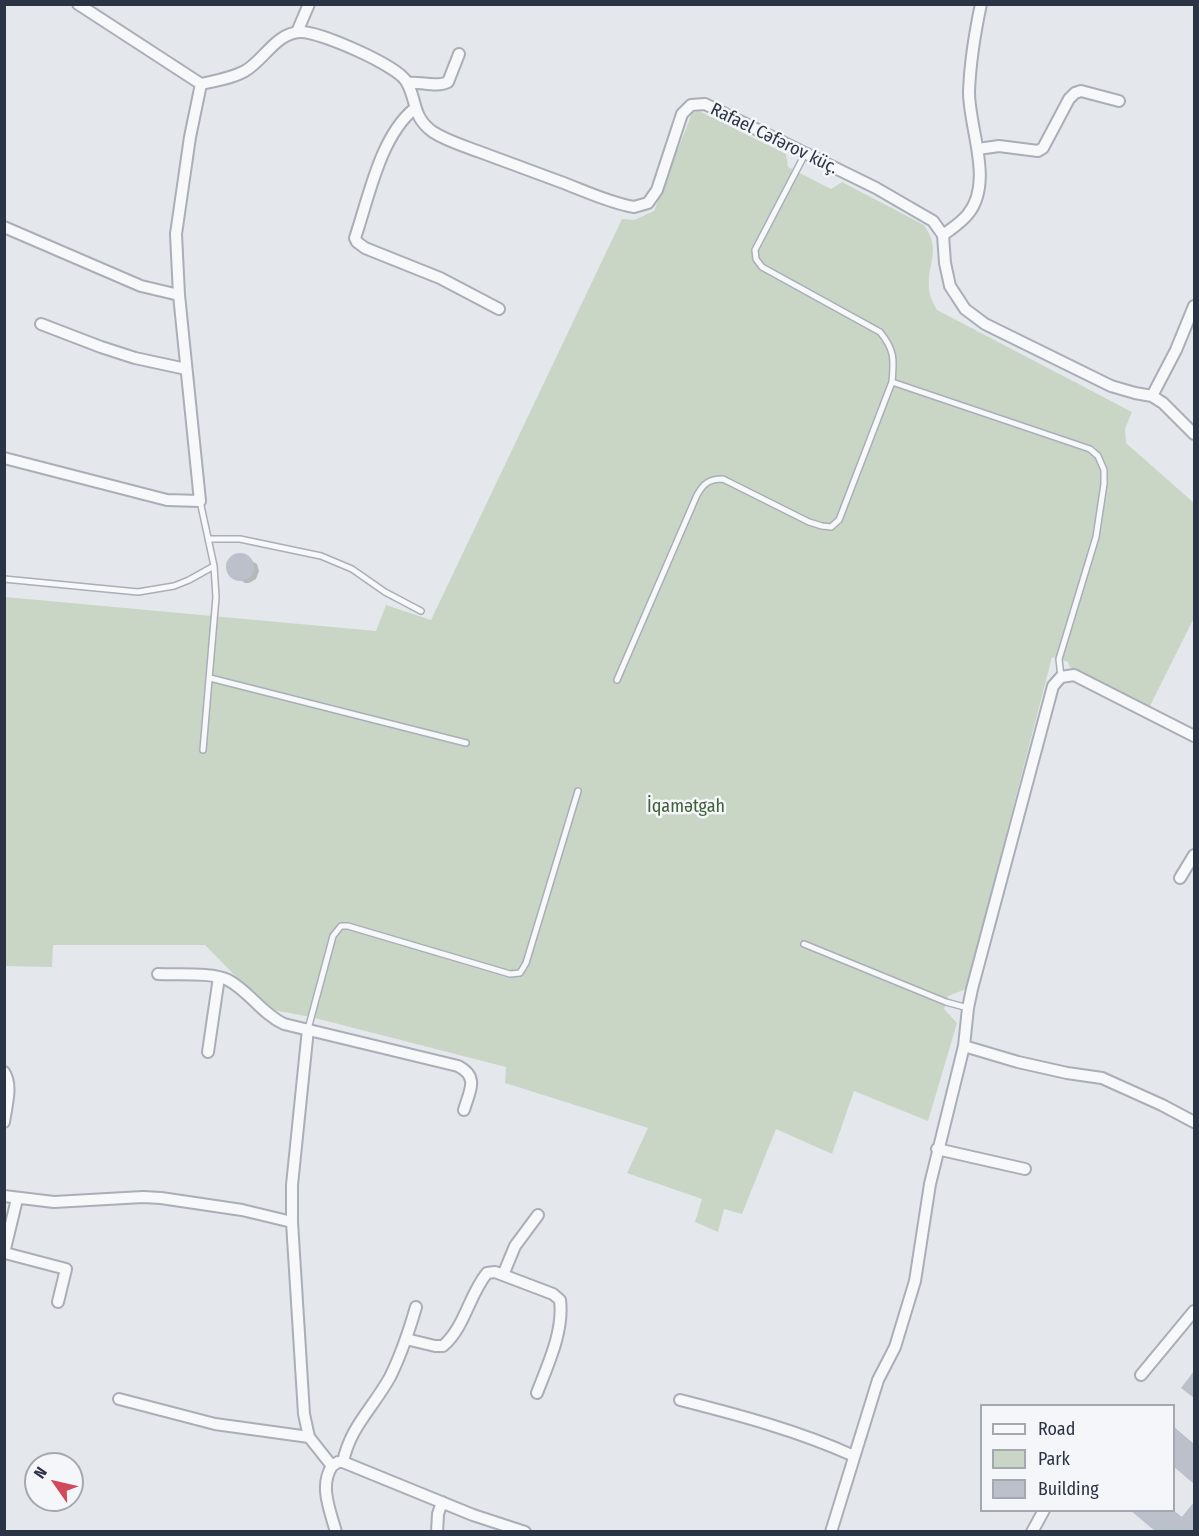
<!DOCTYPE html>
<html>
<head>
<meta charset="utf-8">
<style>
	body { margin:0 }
	#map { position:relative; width:1199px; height:1536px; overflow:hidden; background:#e4e7ec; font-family:"Fira Sans Condensed",sans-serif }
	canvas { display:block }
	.frame { position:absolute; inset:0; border:6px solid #2b3445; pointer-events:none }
	.legend { position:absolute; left:980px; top:1404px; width:195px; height:108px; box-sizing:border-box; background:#f4f6f9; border:2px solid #a4a8b1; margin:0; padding:8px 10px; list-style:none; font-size:18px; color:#2b3445 }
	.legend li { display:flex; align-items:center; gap:12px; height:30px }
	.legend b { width:30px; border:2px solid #a4a8b1 }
	.north { position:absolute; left:24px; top:1452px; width:60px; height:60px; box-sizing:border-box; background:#f4f6f9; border:2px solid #a4a8b1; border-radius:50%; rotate:304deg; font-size:16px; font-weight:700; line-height:24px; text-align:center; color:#2b3445 }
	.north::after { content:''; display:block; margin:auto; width:21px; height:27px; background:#d1495b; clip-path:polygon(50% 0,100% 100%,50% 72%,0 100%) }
</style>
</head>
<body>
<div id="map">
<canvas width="1199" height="1536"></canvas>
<div class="frame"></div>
<ul class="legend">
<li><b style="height:8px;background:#f7f8fa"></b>Road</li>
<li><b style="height:16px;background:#c9d6c5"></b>Park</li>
<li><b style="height:16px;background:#bbc0ca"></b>Building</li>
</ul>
<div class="north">N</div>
</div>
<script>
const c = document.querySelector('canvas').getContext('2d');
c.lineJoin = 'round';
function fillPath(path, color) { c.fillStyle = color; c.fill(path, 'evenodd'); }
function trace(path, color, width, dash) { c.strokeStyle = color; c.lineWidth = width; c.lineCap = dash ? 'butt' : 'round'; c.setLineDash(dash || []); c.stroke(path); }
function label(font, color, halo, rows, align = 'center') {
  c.font = font + ' "Fira Sans Condensed",sans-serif'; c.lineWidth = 5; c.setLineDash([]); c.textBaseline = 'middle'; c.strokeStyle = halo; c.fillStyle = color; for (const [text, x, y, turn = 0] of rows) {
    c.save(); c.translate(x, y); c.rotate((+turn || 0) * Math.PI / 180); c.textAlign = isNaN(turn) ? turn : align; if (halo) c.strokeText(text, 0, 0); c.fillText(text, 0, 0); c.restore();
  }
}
fillPath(new Path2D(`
	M 699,111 L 786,154 L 788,167 L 831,189 L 842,182 L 924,225 C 942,251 927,262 929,289 C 929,296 934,304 937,310 L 1132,412 L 1125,429 L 1126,443 L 1194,503 L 1194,618 L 1148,710 L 1070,667 L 1068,662 L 1052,657 L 966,989 L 948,996 L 944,1009 L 957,1023 L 928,1121 L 854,1091 L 832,1154 L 776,1129 L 742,1214 L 724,1209 L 718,1232 L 695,1222 L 702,1199 L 627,1173 L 648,1128 L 505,1083 L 506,1067 L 311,1017 L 268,1009 L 205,945 L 53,945 L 52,967 L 5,966 L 5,597 L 376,631 L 386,605 L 431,620 L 622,219 L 634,220 L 654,211 L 692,113 Z`), '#c9d6c5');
fillPath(new Path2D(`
	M 239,554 L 257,564 L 259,571 L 256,579 L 249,583 L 245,583 L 229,572 L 228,564 L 232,557 Z
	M 1174,1427 L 1194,1444 L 1194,1482 L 1174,1465 Z
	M 1194,1504 L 1194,1532 L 1159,1532 L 1133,1510 L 1173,1510 L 1183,1518 Z`), '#0003');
fillPath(new Path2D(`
	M226 567a14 14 0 1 1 28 0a14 14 0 1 1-28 0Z
	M 1194,1371 L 1194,1398 L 1181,1388 Z
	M 1174,1428 L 1194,1445 L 1194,1484 L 1174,1467 Z
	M 1194,1502 L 1194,1532 L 1156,1532 L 1130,1510 L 1172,1510 L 1181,1518 Z`), '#bbc0ca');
const service = new Path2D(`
	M 805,154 L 755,250 L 756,259 L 762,267 L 880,332 C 895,350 894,360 892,382 L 1090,449 L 1098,456 L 1104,470 L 1104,484 L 1096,537 L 1059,659 L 1061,677
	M 200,501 L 214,566 L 216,597 L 203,750
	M 208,539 L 240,539 L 321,556 L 352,569 L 385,592 L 421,611
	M 4,579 L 138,592 L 174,586 L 189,580 L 214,566
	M 210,678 L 466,743
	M 617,680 L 697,495 C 704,483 709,479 723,479 L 809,522 L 822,526 L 831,527 L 839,520 L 892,382
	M 804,944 L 946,1002 L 968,1008
	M 308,1029 L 333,936 L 341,926 L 348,926 L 510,974 L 520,973 L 526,963 L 578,791`);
const minor = new Path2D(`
	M 78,4 L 201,84
	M 297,32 L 309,4
	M 407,83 C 420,81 436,88 448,82 L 459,54
	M 201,84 C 216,81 232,78 245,71 C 264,60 276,33 300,32 C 319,31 396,65 406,81 C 418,101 411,116 433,132 C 447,141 464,146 480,152 C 507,162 534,172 561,182 C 585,191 610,203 634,207 L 648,203 L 657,190 L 682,114 L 691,105 L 705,104 L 876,188 L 933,221 L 943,235 L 945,263 L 950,286 L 965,309 L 985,324 L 1111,386 L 1135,393 L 1152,396 L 1163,403 L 1194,434
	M 414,109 C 380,137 369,197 355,238 L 357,242 L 365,248 L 440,278 L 499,309
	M 978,149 L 999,146 L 1038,151 L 1043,148 L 1069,99 L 1075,93 L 1081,91 L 1119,101
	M 4,227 L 141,286 L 179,295
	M 943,235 C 951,229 961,223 968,214 C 994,182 969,129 969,92 C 970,64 975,32 981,4
	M 41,324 L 101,347 L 135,358 L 186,369
	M 1152,396 L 1176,350 L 1194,306
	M 4,458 L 167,500 L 200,501 L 179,295 L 176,234 L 190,137 L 201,84
	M 1180,878 L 1194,855
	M 158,974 C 177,975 213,972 228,980 C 249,991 262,1014 284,1024 L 458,1066 C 480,1077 469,1092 464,1110
	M 308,1029 L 292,1185 L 292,1222 L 304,1414 L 309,1437 L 332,1466 C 319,1486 330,1510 336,1532
	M 964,1046 L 1018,1062 L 1067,1073 L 1102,1078 L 1162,1105 L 1194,1122
	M 208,1052 L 219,977
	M 4,1072 C 13,1085 6,1107 4,1122
	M 937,1149 L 1025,1169
	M 4,1196 L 54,1202 L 143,1197 L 161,1198 L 242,1210 L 292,1222
	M 4,1253 L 17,1199
	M 5,1253 L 66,1269 L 58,1302
	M 503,1275 L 515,1246 L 538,1215
	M 406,1339 L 435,1346 L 443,1346 C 465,1327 469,1295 487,1273 L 495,1272 L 553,1294 L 560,1300 C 564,1331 548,1364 537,1393
	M 1141,1375 L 1194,1311
	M 119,1399 L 215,1424 L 309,1437
	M 680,1400 C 739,1415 799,1431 854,1456
	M 343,1462 C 350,1427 373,1408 390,1377 C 401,1355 409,1331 416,1307
	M 332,1466 L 338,1462 L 343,1462 L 473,1515 L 525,1532
	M 437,1532 L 438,1514 L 442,1502
	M 831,1532 L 878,1380 L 895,1347 L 915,1281 L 930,1184 L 964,1046 L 968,1008 L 972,989 L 1053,686 L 1061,677 L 1074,675 L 1194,736
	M 1032,1532 L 1044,1510`);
trace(service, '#a9aeb7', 8);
trace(minor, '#a9aeb7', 14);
trace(service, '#f7f8fa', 5);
trace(minor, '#f7f8fa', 10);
label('18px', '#2b3445', '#f4f6f9', [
	["Rafael Cəfərov küç.",774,139,26]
]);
label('18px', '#3f6138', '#f4f6f9', [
	["İqamətgah",686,807]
]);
</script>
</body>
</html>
